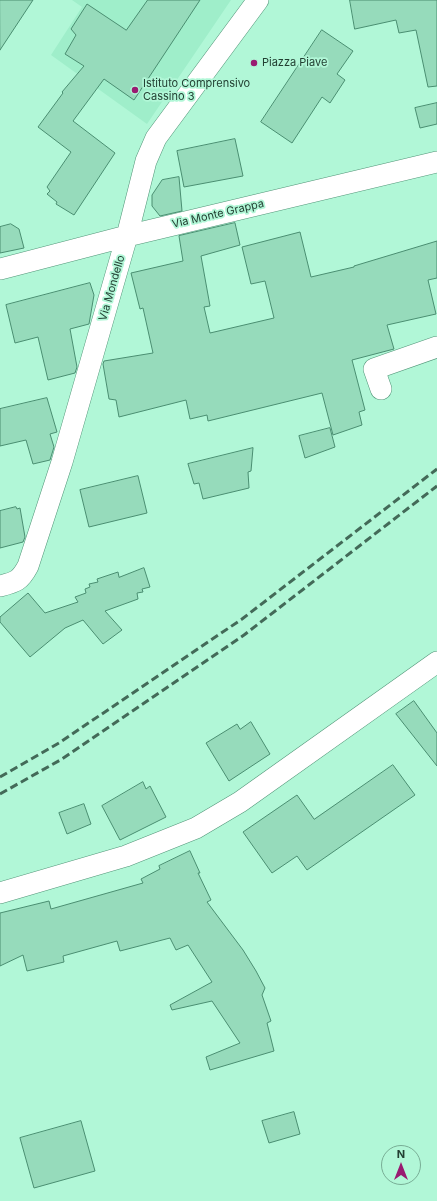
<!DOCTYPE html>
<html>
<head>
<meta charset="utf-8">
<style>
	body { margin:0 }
	#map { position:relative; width:437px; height:1201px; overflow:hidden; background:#b1f7d7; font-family:Inter,sans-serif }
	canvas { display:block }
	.north { position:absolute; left:381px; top:1145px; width:40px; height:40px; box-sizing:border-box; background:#b1f7d7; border:1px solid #78ad95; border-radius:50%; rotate:0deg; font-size:11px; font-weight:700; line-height:16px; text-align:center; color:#223f32 }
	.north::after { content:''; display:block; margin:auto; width:14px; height:18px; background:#991a71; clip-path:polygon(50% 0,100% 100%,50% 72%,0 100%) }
</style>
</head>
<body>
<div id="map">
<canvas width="437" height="1201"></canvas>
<div class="north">N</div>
</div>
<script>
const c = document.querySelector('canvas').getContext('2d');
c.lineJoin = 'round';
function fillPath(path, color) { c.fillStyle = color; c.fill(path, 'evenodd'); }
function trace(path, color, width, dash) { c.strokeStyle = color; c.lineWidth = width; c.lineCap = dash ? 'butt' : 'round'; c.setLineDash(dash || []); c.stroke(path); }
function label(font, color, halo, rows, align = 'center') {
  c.font = font + ' Inter,sans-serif'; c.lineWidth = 3.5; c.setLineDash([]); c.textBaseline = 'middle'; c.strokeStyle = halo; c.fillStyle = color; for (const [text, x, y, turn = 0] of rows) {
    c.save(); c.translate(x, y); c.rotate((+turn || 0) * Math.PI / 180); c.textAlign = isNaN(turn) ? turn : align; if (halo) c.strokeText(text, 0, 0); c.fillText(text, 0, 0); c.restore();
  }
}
fillPath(new Path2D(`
	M 72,0 L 231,0 L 147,124 L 51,55 L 82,7 Z`), '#9feeca');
const building = new Path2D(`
	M 0,0 L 33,0 L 0,50 Z
	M 148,0 L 200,0 L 134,100 L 104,79 L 73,121 L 115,153 L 74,215 L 56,204 L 57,202 L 47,194 L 50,191 L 47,187 L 71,152 L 38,127 L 63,93 L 62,92 L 84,66 L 65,54 L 76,35 L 71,29 L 87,4 L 126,30 Z
	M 350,0 L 437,0 L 437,86 L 428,87 L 416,30 L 399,33 L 396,20 L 355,29 Z
	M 322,30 L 353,51 L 337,74 L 345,80 L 330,103 L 322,97 L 292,143 L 261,122 Z
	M 437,103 L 437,124 L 420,128 L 415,108 Z
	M 235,139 L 243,176 L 184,187 L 177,151 Z
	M 179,177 L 182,211 L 160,216 L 152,206 L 152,195 L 162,180 Z
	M 235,223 L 240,245 L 201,256 L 210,306 L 204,307 L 210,333 L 274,318 L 265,281 L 251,284 L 242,247 L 300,232 L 311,277 L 354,267 L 354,266 L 437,241 L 437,278 L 428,280 L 436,314 L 387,325 L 394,349 L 352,360 L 365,410 L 359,412 L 362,425 L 333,435 L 322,393 L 208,421 L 207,415 L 190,419 L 186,400 L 119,417 L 116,400 L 109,399 L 103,364 L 104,361 L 153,353 L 143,308 L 140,309 L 131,273 L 183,261 L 179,236 Z
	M 11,224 L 19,229 L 24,248 L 0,253 L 0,227 Z
	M 90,283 L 94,295 L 89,324 L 70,329 L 77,367 L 75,373 L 48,380 L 38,337 L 15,343 L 6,305 Z
	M 47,398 L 57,432 L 50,434 L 54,447 L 50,460 L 33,464 L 26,440 L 0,446 L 0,409 Z
	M 330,428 L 335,447 L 305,458 L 299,436 Z
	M 253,448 L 251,471 L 248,472 L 249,488 L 203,499 L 199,483 L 194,484 L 188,464 Z
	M 138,476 L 147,513 L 89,527 L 80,490 Z
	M 16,507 L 17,509 L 20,508 L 25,537 L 23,542 L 0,548 L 0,511 Z
	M 144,568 L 150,587 L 142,589 L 143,592 L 137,593 L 138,599 L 105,611 L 122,630 L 103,644 L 83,620 L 65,628 L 30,657 L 0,622 L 0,617 L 28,593 L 45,613 L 78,602 L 75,597 L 86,593 L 85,589 L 90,587 L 89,584 L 98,582 L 97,579 L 118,572 L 119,577 Z
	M 414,701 L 437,733 L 437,766 L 396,714 Z
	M 251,722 L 270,754 L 229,781 L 206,743 L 237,724 L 240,729 Z
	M 393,765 L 415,795 L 307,870 L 297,856 L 272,873 L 243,832 L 297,795 L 314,819 Z
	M 143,782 L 146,789 L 150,786 L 166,817 L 120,840 L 102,806 Z
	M 84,804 L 91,824 L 67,834 L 59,813 Z
	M 190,851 L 200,873 L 198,873 L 211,900 L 207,902 L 243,950 L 256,971 L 265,988 L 262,995 L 271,1021 L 267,1023 L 274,1051 L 210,1070 L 206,1057 L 240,1043 L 212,1001 L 172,1010 L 170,1005 L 212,982 L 188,945 L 176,950 L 170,938 L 120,951 L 117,941 L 63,956 L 64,962 L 27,971 L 23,955 L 0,966 L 0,913 L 49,901 L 51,909 L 143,883 L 141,879 L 160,869 L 159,866 Z
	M 294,1112 L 300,1134 L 269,1143 L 262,1121 Z
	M 81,1121 L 95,1171 L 34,1188 L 20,1138 Z`);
fillPath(building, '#96dbbb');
trace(building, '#4a8e71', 1);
const minor = new Path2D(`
	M 0,269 L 127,236 L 437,162
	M 381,389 L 374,369 L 437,347
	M 0,586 C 16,582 20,581 28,566 L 62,462 L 127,236 L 146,161 L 156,138 L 258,0
	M 0,893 L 126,856 L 196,828 L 240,802 L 437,662`);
trace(minor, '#529578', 22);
trace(minor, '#fff', 21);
trace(new Path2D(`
	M 0,777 L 59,743 L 242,619 L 437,469
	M 0,794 L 62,759 L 244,635 L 437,486`), '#436a58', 3, [8, 4]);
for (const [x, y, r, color] of [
	[254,63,4,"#991a71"],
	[135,90,4,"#991a71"]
]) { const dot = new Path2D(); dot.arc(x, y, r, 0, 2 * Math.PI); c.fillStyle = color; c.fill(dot); trace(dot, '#b1f7d7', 1.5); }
label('11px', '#223f32', '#b1f7d7', [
	["Piazza Piave",262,63],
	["Istituto Comprensivo",143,84],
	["Cassino 3",143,97]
], 'left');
label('11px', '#223f32', '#b1f7d7', [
	["Via Monte Grappa",218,214,-13],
	["Via Mondello",112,288,-74]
]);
</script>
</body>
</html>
